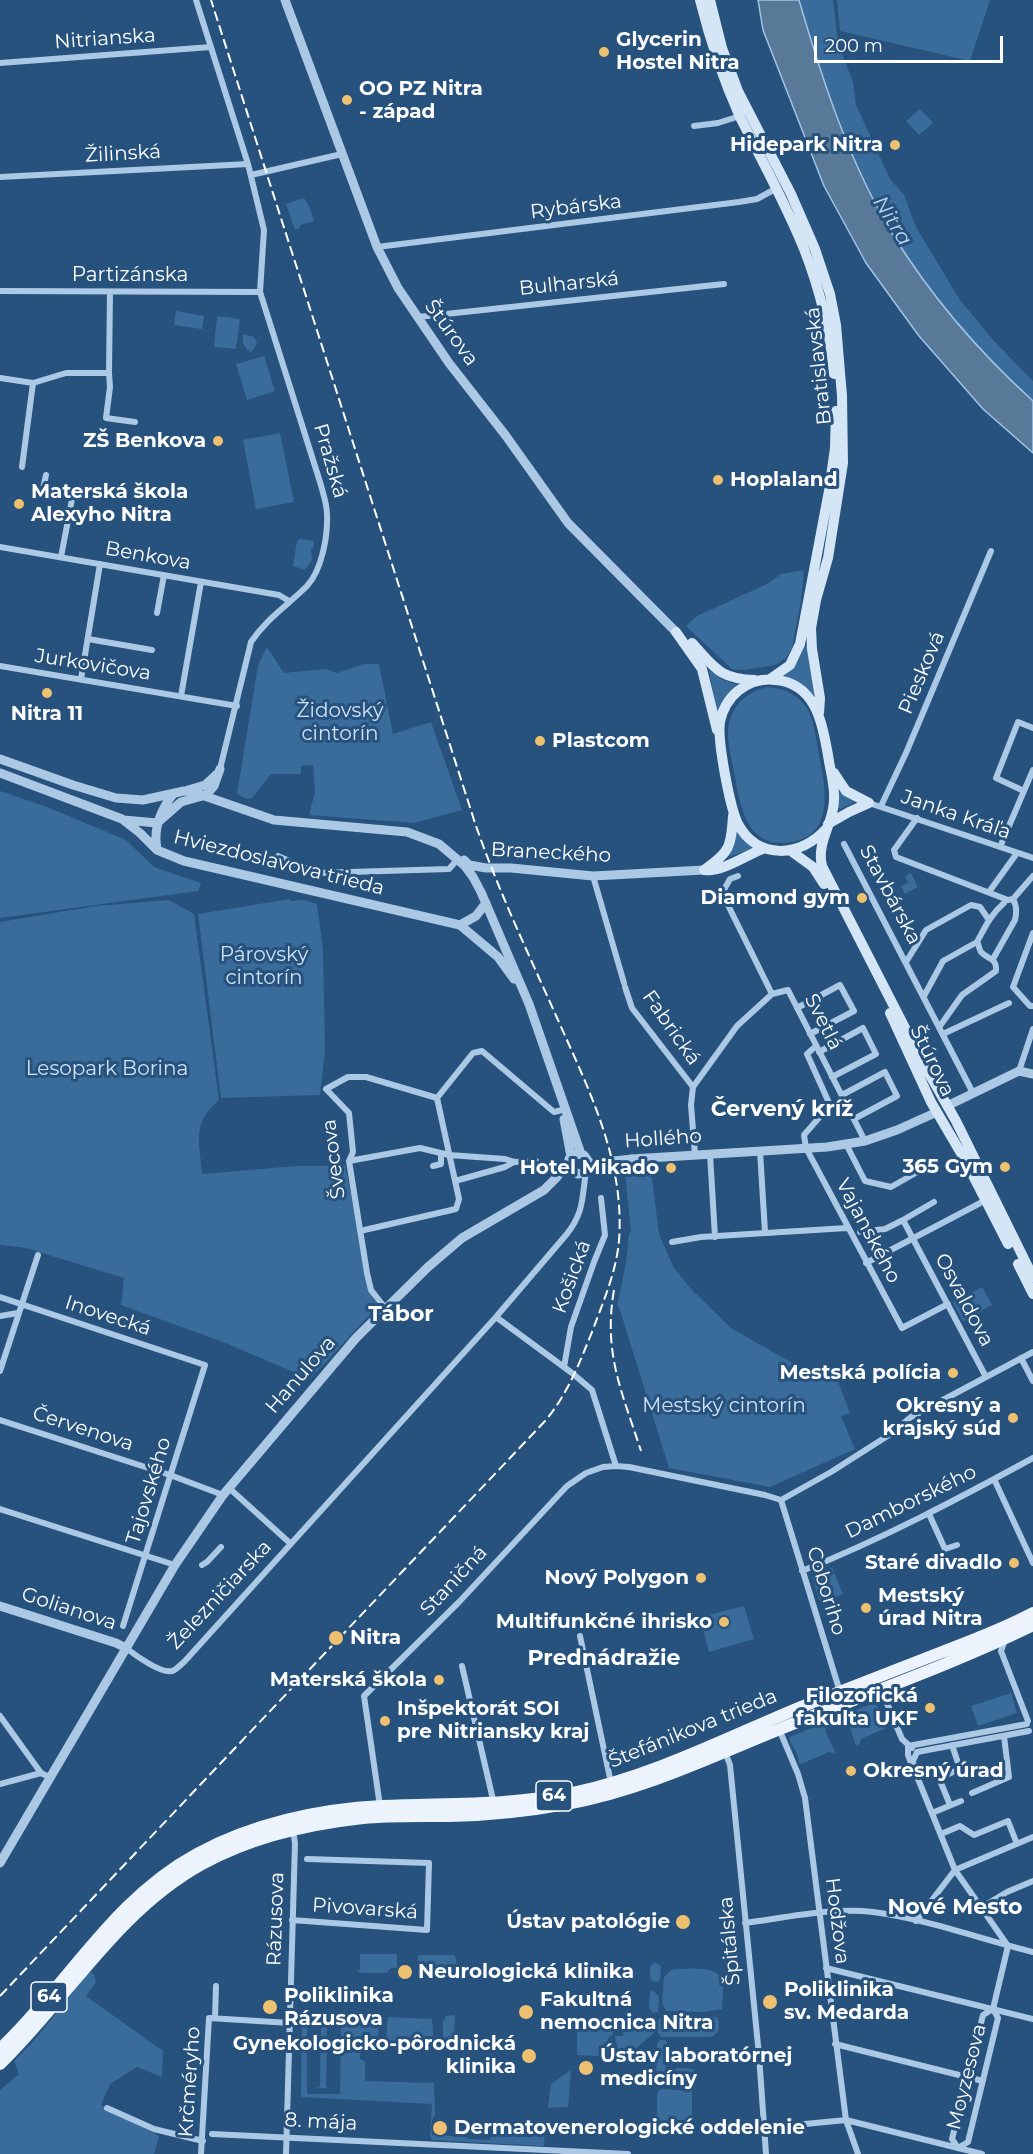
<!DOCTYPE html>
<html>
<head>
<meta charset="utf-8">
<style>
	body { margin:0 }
	#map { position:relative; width:1033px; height:2154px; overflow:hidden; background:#26527d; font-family:Montserrat,sans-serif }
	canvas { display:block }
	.scale { position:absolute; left:814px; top:36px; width:189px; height:27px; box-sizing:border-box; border:3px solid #fff; border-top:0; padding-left:8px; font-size:18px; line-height:21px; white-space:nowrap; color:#fff; -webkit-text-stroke:4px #26527d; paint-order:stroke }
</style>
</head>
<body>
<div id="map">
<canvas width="1033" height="2154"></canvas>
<div class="scale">200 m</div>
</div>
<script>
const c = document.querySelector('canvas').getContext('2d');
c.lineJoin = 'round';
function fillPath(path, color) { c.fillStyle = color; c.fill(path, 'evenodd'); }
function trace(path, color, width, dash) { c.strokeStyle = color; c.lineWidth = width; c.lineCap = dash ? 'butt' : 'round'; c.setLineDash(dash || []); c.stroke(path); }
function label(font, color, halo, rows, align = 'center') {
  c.font = font + ' Montserrat,sans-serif'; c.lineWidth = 6; c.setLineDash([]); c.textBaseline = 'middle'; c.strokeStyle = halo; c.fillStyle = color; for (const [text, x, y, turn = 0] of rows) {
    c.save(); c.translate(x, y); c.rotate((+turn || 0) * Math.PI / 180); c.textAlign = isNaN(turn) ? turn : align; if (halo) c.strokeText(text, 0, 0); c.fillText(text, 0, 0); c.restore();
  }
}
fillPath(new Path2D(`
	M 799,0 L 833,0 L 838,44 L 853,82 L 856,105 L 890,179 L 904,195 L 916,227 L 960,300 L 994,341 L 1033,381 L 1033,401 C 972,345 915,279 877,205 C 843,140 820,70 799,0 Z
	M 837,0 L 990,0 L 970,61 L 840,31 Z
	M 920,109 L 933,123 L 919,135 L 906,121 Z
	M 304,198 L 309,206 L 314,221 L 300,225 L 300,228 L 295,230 L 286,204 Z
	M 176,311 L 204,316 L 202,329 L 174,325 Z
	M 217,316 L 240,319 L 236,349 L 214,347 Z
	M 243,334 L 254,337 L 257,343 L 251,353 C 244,347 242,343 243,334 Z
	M 264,356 L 275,391 L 247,400 L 236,364 Z
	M 280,433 L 294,502 L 256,509 L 243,440 Z
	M 300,539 L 314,541 L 314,546 L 311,550 L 312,560 L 305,570 L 293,566 L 297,541 Z
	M 804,570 L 801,601 L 792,648 L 786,658 L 775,665 L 744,670 L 732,669 L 686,626 L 697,616 L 767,584 L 781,574 Z
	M 805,646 L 808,646 L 816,693 L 813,695 L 786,678 L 785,675 L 798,662 Z
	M 267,647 L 284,673 L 326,669 L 337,673 L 365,664 L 379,664 L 393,734 L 431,722 L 462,810 L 414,823 L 309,815 L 315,792 L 313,765 L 301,766 L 301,774 L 271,774 L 252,798 L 246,799 L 237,794 L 258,665 Z
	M 709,670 L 726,681 L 738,685 L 717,713 Z
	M 766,687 C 781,688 793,692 803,703 C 814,715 815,734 818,750 C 824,780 838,834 792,842 C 744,850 740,802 733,767 C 730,750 724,730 732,714 C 739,698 751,692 766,687 Z
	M 0,791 L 47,807 L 126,840 L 154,867 L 201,883 L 198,891 L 0,918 Z
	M 839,791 L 841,792 L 855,802 L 840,809 L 838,807 Z
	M 737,832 L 753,848 L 729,857 L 729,855 Z
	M 911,873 L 918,887 L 905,894 L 901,886 L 908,883 L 905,876 Z
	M 290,899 L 290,901 L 304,900 L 317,904 L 323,950 L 325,1050 L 320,1095 L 221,1098 L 198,914 Z
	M 169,900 L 194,914 L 219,1100 C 191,1124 200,1141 202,1174 L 296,1166 L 345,1166 L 377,1307 L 310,1379 L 223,1342 L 121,1305 L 124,1278 L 26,1248 L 0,1245 L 0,922 L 96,906 Z
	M 651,1171 L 659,1234 L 674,1268 L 692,1290 L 731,1328 L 822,1380 L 835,1374 L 850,1413 L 841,1416 L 855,1449 L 770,1487 L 669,1468 L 619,1307 L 617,1306 L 626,1263 L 629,1234 L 631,1232 L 625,1173 Z
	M 982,1287 L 992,1305 L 963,1321 L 953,1302 Z
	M 832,1568 L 843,1594 L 824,1602 L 819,1600 L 812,1577 L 814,1573 Z
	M 744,1606 L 754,1639 L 709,1652 L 700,1617 Z
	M 1011,1693 L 1017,1713 L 978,1726 L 971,1706 Z
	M 876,1702 L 886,1728 L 861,1739 L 859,1745 L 856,1746 L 848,1721 L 846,1721 L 843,1715 Z
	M 824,1723 L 826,1729 L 825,1730 L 836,1754 L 829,1752 L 801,1764 L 799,1763 L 798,1756 L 789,1739 L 790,1737 Z
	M 360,1954 L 397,1954 L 397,1968 L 391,1968 L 387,1973 L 361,1973 L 356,1970 L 360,1970 Z
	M 418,1955 L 455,1955 L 458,1972 L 455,1975 L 427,1974 L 423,1969 L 418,1969 Z
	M 655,1962 L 661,1966 L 660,1979 L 658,1982 L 652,1981 L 650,1978 L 650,1966 Z
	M 671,1970 C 684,1968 720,1965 723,1981 C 724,1989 722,2000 722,2009 L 704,2012 L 666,2011 L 662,2003 L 664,1977 Z
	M 90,1971 L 94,1975 L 96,1982 L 86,1996 L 163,2051 L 162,2077 L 137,2067 L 110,2084 L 101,2105 L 159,2136 L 154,2154 L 0,2154 L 0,2090 L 19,2074 L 14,2061 L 32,2043 Z
	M 653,1990 L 659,1997 L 658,2012 L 653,2013 L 649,2008 L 650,1992 Z
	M 302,2013 L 307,2013 L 311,2019 L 311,2024 L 307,2025 L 307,2094 L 340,2094 L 341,2017 L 377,2016 L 379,2021 L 378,2042 L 375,2045 L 360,2046 L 360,2059 L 365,2061 L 365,2081 L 434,2083 L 435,2115 L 432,2120 L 432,2135 L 434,2135 L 435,2131 L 436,2135 L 467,2137 L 467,2139 L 490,2140 L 491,2137 L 496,2137 L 496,2135 L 530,2137 L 545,2126 L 544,2146 L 432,2140 L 430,2136 L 432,2104 L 301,2097 Z
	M 453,2015 L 455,2017 L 453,2047 L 443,2048 L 443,2021 L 446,2016 Z
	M 388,2017 L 432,2019 L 434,2044 L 389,2042 L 386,2037 Z
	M 581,2017 L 609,2017 L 613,2034 L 609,2037 L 608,2040 L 611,2044 L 614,2041 L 618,2057 L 577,2055 L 577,2021 Z
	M 615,2017 L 651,2018 L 654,2021 L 654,2033 L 634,2050 L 619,2057 L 615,2036 L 623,2036 L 624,2029 L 631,2029 L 632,2024 L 613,2022 Z
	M 716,2017 L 719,2021 C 719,2029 719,2033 711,2037 L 661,2037 L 658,2033 L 658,2021 L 660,2018 Z
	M 317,2026 L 331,2026 L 327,2027 L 326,2087 L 330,2088 L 316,2088 L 320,2087 L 321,2027 Z
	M 660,2040 L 666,2040 L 667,2043 L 665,2081 L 660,2086 L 656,2084 L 657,2044 Z
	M 677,2068 L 694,2069 L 693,2082 L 690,2086 L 671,2085 L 670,2069 Z
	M 571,2070 L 568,2107 L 548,2108 L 551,2084 Z
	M 661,2089 L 692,2091 L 692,2131 C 680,2131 663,2135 657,2124 L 657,2093 Z`), '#396c9b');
const water = new Path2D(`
	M 758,0 L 799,0 C 822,79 849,162 892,233 C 930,295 979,352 1033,401 L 1033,453 L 983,409 L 919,336 L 866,263 L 824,186 L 763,30 Z`);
fillPath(water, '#597998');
trace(water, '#a0c5e6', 1.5);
trace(new Path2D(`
	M 196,0 L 248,164 L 264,230 L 260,292 L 320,482 C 323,493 327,504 327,514 C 328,535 322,570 307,586 C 288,605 266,619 251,642 L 220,769
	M 0,63 L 211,47
	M 694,126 L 718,123 L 740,116
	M 251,175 L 342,154
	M 0,177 L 248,164
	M 377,247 L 739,202 L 757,199 L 777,188
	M 0,291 L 260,292
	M 418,317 L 724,284
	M 109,373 L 110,387 L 106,418 L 135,422
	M 0,378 L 33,383 L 66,373 L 109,373 L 110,292
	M 22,467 L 33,383
	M 46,475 L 43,489 L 73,494 L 61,557
	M 0,547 L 279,595 L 289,601
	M 157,613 L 164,575
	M 88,639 L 152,650
	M 0,666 L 237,706
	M 81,679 L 100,564
	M 181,696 L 201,582
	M 1024,791 L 996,778 L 1018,722 L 1033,728
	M 869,803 L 1033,858
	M 881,806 L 906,753 L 991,551
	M 917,818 L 894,850 L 896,857 L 1008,900 L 1013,899 C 1017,906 1017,912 1015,920 L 993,959
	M 844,844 L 973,1093
	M 1000,847 L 1033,770
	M 278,856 L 317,873 L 449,869 L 457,860
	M 593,876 L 624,983
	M 738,876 L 730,879 L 722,893 L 772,994 L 788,990 L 865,1141
	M 989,892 L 1017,853
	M 1013,899 L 1033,876
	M 1033,933 L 1013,987 L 1030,1006 L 1033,1006
	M 906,962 L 926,930 L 971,905 L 980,907 L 989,920
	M 625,987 L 632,1008 L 693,1087
	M 924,996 L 943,961 L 977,942
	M 797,1008 L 840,985 L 854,1011 L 810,1034
	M 940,1026 L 962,995 L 996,971 C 997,957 988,960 981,952 C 979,949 979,945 977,942 C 985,927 991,914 1004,903
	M 943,1034 L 1009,1003
	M 816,1046 L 807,1054 L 830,1105 L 804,1135 L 806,1148 L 902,1328 L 948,1304
	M 819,1052 L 863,1028 L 876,1054 L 832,1077
	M 1019,1071 L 1033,1029
	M 842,1095 L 885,1072 L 897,1096 L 854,1119
	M 437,1098 L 473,1053 L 482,1051 L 554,1112 L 562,1110
	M 846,1144 L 865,1181 L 891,1187 L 919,1171
	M 760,1151 L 765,1232
	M 710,1154 L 715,1237
	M 695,1155 L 691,1105 L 693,1087 L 737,1026 L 772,994
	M 349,1161 L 420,1148 L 449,1155 L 505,1159 L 515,1162 L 536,1161
	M 433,1166 L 441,1164 L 441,1153
	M 455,1181 L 505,1167 L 514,1162
	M 934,1202 L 903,1220 L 986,1377
	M 360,1231 L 456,1209 L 459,1199 L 437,1098
	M 860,1232 L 885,1229 L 903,1220
	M 672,1242 L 701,1237 L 847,1228
	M 866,1263 L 986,1200
	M 0,1297 L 205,1365 L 123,1626
	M 386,1309 L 371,1290 L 367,1273 L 349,1161 L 353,1152 L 349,1113 L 326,1089 L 348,1077 L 366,1077 L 437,1098
	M 0,1316 L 18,1313
	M 496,1317 L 572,1373 L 592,1390 L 616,1466
	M 1021,1358 L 1033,1381
	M 564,1367 L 571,1327 L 594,1262 L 605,1235 L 601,1198
	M 0,1371 L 38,1255
	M 0,1420 L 170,1475 L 223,1495
	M 994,1479 L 1033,1563
	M 229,1488 L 291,1544
	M 781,1500 L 840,1692
	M 0,1509 L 175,1565
	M 929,1514 L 945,1549 L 957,1545
	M 202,1565 L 207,1562 L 221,1547
	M 802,1571 C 882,1539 958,1499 1033,1458
	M 580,1636 L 611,1783
	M 1005,1640 L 1001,1651 L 1028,1721
	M 126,1648 C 135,1655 161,1674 172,1671 C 176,1670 180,1665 184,1662 L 496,1317 L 566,1235 C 584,1213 582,1198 586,1171
	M 462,1666 L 494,1804
	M 881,1689 L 902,1739 L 912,1748
	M 0,1716 L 41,1773
	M 779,1729 L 798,1774 L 805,1798 L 846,2120 L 858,2154
	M 725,1752 L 730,1765 L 759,2055 L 766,2154
	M 917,1752 L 913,1761 L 914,1769 L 955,1870 L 1008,1946
	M 917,1752 L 1029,1731
	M 912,1766 L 908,1755 L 908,1746 L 1027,1724
	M 0,1784 L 41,1773 L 51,1778
	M 972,1793 L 1009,1777 L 1004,1736
	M 950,1805 L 939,1778 L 960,1769 L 952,1745
	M 380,1806 L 364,1696 L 459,1602 L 567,1486 L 586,1473 L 603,1467 L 616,1466 L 629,1467 L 765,1495 L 781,1500 L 831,1472 L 889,1435 L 911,1417 L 1033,1352
	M 932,1813 L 961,1801
	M 941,1834 L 960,1826 L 974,1835 L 1008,1821 L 1017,1844
	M 982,1907 L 1007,1892 L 1033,1881
	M 292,1920 L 427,1930 L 429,1863 L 307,1859
	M 916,1921 L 955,1870 L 1033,1837
	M 745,1923 C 784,1918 833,1907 873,1912 C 927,1919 980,1939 1033,1952
	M 826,1968 L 1033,2019
	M 993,2009 L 983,2015 L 952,2139 L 958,2148 L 968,2142 L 998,2018 L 993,2009 L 1008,1946
	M 215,2018 L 216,1986
	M 835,2044 L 983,2081
	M 107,2108 L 154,2129 L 203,2141
	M 764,2128 L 846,2120 L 982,2154
	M 212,2134 L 628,2154
	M 201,2154 L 209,2018 L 290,2023
	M 286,2154 L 295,1843 L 293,1830`), '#abc9e5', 6);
trace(new Path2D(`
	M 285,0 L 377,247 L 398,288 L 449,363 L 506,436 L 568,523 L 676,632
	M 0,759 L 73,785 L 116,798 L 143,800 L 184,791 L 193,792 L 274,820 L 407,832 L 439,844 L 465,866 L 473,877 L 481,892 L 529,1004 L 581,1154
	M 0,773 L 122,819 L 140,833 L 157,850 L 184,861 L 460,925 L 498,957 L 514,979
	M 188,790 L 205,785 L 217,774
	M 124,820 L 157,823 L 181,802 L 206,795 L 214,786 L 220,769
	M 157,849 C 153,828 161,809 174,793
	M 464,860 L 469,865 L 486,868 L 511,868 L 593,876 L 704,870
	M 460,925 L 476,916 L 486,903
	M 947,1106 L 1019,1071 L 1033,1074
	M 564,1119 L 571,1157
	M 632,1159 L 827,1147 L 865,1141 L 897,1130 L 937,1112
	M 588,1169 L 589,1162 L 584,1155 L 576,1154 L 569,1159 L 569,1169 L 578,1174 L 584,1173 L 601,1161
	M 0,1606 L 116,1643 L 126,1648
	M 0,1863 L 175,1565 L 223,1495 L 356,1338 L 428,1267 L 462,1238 L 544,1190 L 557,1177 L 569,1161`), '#abc9e5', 9);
trace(new Path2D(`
	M 700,0 C 710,40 723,79 740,117 C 762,161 786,204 804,249 C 820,290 830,331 834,374
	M 710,0 L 722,48 L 738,91 L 791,194 L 815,249 L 830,294 L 836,325 L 842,396 L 843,463 L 828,558 L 816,600 L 811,628 L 812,649 L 820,698 L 819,713
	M 676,632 L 702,669 L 717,730
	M 692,643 C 714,667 719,679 755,680
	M 770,679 L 790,665 L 800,644 L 829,491 L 835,448 L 836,411
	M 834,773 L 846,791 L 869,803
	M 828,824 L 849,812 L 869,803
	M 826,829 C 801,857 758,861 738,824 C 730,808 717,740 720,722 C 722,710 729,698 738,691 C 749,682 762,678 776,680 C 816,684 822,723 828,755 C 830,770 835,785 834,800 C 834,823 816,842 822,866 L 923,1063 L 956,1121 L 1033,1277
	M 791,851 L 813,867 L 824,884
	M 704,870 C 730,852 731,847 733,816
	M 705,870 C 721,873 748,854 765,848
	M 890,1013 L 931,1102 L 965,1160 L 1008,1244
	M 1018,1264 L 1033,1294`), '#d4e5f5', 10);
trace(new Path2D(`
	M 0,2049 C 69,1984 112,1900 197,1854 C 252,1824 319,1809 382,1806 C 446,1803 509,1806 573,1793 C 653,1776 726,1738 801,1707 C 848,1689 895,1670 942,1652 C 973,1640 1003,1629 1033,1613
	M 0,2064 C 68,1998 117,1911 202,1864 C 251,1837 308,1824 363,1818 C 392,1815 421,1816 450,1816 C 489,1815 528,1811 566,1804 C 640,1791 711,1757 780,1729 C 864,1695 951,1665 1033,1625`), '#ecf3fd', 12);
trace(new Path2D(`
	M 614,1290 C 603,1353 622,1392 641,1451
	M 0,1996 L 546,1420 C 568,1393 579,1364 592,1332 C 603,1302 616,1273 619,1241 C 625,1161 589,1090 558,1020 C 529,955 498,890 475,823 L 211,0`), '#fff', 2, [10, 4.5]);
trace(new Path2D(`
	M 604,1162 L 632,1159`), '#abc9e5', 9);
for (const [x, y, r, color] of [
	[604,52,6,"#eec170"],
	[347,100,6,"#eec170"],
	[895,145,6,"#eec170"],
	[218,441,6,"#eec170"],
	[718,480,6,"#eec170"],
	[19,504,6,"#eec170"],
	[47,693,6,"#eec170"],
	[540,741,6,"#eec170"],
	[862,898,6,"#eec170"],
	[1005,1167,6,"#eec170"],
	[671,1168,6,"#eec170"],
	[953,1373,6,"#eec170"],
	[1013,1418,6,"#eec170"],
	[1014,1563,6,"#eec170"],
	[701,1578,6,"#eec170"],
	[866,1608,6,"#eec170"],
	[724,1622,6,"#eec170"],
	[336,1638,8,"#eec170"],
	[439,1680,6,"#eec170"],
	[930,1708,6,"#eec170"],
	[385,1721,6,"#eec170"],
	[851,1771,6,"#eec170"],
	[683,1922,8,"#eec170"],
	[405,1972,8,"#eec170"],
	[770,2002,8,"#eec170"],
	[270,2007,8,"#eec170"],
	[526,2012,8,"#eec170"],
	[529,2056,8,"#eec170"],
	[586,2068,8,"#eec170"],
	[440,2128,8,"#eec170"]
]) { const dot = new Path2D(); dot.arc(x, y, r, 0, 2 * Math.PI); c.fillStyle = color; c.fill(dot); trace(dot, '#26527d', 2); }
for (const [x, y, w] of [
	[554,1796,36],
	[49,1997,36]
]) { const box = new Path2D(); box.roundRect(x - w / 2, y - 15, w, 30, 4.5); c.fillStyle = '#26527d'; c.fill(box); trace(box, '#fff', 1.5); }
label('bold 18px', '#fff', null, [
	["64",554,1796],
	["64",49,1997]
]);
label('20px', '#fff', '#26527d', [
	["Nitrianska",105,39,-4],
	["Žilinská",123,154,-3],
	["Rybárska",576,207,-7],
	["Partizánska",130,275],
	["Bulharská",569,284,-6],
	["Štúrova",451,333,54],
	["Bratislavská",819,366,-96],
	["Pražská",330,461,74],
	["Benkova",148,556,10],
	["Jurkovičova",93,665,9],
	["Piesková",922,673,-67],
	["Janka Kráľa",956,815,19],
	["Braneckého",551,853,3],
	["Hviezdoslavova trieda",279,863,14],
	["Stavbárska",890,895,62],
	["Svetlá",823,1022,63],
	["Fabrická",671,1028,55],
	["Štúrova",932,1061,64],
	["Hollého",663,1139,-4],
	["Švecova",334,1159,-97],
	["Vajanského",868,1231,62],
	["Košická",572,1277,-70],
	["Osvaldova",964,1300,62],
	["Inovecká",108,1316,18],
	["Hanulova",301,1375,-49],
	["Červenova",83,1429,18],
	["Tajovského",149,1491,-73],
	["Damborského",911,1502,-26],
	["Staničná",454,1581,-47],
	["Coboriho",826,1591,73],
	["Železničiarska",220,1595,-47],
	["Golianova",69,1609,18],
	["Štefánikova trieda",693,1729,-22],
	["Pivovarská",365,1909,4],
	["Rázusova",276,1919,-88],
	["Hodžova",837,1921,83],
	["Špitálska",730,1941,-95],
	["Moyzesova",967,2077,-76],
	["Krčméryho",190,2082,-86],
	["8. mája",321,2122,3]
]);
label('bold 20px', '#fff', '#26527d', [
	["Glycerin",616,40],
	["Hostel Nitra",616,63],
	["OO PZ Nitra",359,89],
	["- západ",359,112],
	["Hidepark Nitra",883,145,"right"],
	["ZŠ Benkova",206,441,"right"],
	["Hoplaland",730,480],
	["Materská škola",31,492],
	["Alexyho Nitra",31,515],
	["Nitra 11",47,714,"center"],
	["Plastcom",552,741],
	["Diamond gym",850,898,"right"],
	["365 Gym",993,1167,"right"],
	["Hotel Mikado",659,1168,"right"],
	["Mestská polícia",941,1373,"right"],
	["Okresný a",1001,1406,"right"],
	["krajský súd",1001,1429,"right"],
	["Staré divadlo",1002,1563,"right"],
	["Nový Polygon",689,1578,"right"],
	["Mestský",878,1596],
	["úrad Nitra",878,1619],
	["Multifunkčné ihrisko",712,1622,"right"],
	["Nitra",350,1638],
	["Materská škola",427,1680,"right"],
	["Filozofická",918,1696,"right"],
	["fakulta UKF",918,1719,"right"],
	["Inšpektorát SOI",397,1709],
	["pre Nitriansky kraj",397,1732],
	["Okresný úrad",863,1771],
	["Ústav patológie",670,1922,"right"],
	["Neurologická klinika",418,1972],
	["Poliklinika",784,1990],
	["sv. Medarda",784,2013],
	["Poliklinika",284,1996],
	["Rázusova",284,2019],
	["Fakultná",540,2000],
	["nemocnica Nitra",540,2023],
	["Gynekologicko-pôrodnická",516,2044,"right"],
	["klinika",516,2067,"right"],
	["Ústav laboratórnej",600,2056],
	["medicíny",600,2079],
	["Dermatovenerologické oddelenie",454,2128]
], 'left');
label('20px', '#cee2f4', '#26527d', [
	["Židovský",340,711],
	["cintorín",340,734],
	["Párovský",264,955],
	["cintorín",264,978],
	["Lesopark Borina",107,1069],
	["Mestský cintorín",724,1406]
]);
label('italic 21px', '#b7d3ed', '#26527d', [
	["Nitra",892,221,58]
]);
label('bold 22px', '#fff', '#26527d', [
	["Červený kríž",782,1110],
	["Tábor",401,1315],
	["Prednádražie",604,1659],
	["Nové Mesto",955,1908]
]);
</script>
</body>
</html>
